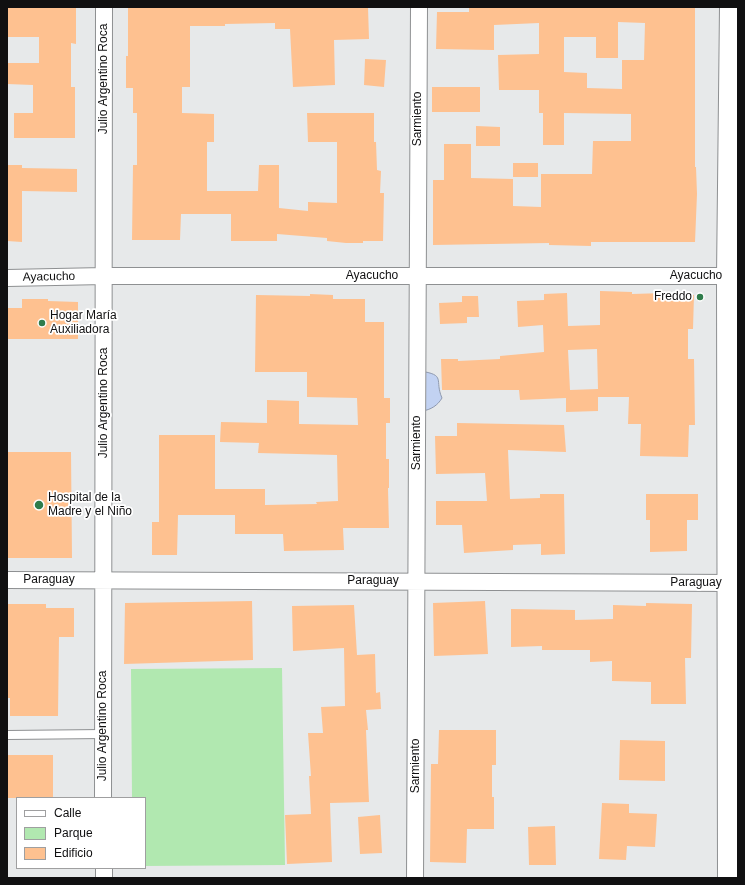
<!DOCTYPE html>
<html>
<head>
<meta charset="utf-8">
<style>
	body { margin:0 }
	#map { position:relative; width:745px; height:885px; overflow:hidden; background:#e7e9ea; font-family:Helvetica,sans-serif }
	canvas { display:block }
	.frame { position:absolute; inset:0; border:8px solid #101011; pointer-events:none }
	.legend { position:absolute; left:16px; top:797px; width:130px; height:72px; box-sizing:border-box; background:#fff; border:1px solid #9f9fa0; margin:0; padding:5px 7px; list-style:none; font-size:12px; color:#101011 }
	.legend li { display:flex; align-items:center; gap:8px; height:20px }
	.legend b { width:20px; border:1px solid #9f9fa0 }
</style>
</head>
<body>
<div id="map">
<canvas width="745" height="885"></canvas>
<div class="frame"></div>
<ul class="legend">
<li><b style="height:5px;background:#fff"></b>Calle</li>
<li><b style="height:11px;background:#b1e8b0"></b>Parque</li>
<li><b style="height:11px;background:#fec190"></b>Edificio</li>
</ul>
</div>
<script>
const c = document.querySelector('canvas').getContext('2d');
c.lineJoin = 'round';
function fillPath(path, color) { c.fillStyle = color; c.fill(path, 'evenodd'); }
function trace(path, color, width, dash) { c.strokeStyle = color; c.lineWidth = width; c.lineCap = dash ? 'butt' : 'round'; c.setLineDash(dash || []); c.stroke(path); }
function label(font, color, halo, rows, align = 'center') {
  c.font = font + ' Helvetica,sans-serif'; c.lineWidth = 3.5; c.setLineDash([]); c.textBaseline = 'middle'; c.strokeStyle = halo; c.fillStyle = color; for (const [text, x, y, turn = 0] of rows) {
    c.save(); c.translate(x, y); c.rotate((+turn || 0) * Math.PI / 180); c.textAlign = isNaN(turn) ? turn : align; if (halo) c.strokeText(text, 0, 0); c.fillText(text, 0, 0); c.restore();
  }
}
fillPath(new Path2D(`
	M 282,668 L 285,865 L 145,866 L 145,798 L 132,798 L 131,669 Z`), '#b1e8b0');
const water = new Path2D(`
	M 420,371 C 447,375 434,380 442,398 C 438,405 431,410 422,411 Z`);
fillPath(water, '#c2d2f2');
trace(water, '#8d98ae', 1);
fillPath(new Path2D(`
	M 7,7 L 76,7 L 76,44 L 71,43 L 71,87 L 75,87 L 75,138 L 14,138 L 14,113 L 33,113 L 33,85 L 7,84 L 7,63 L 39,63 L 39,37 L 7,37 Z
	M 128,7 L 368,7 L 369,39 L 334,40 L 335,85 L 293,87 L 290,29 L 275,29 L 275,23 L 225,24 L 225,26 L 190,26 L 190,87 L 182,87 L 182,113 L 214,114 L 214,142 L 207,142 L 207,191 L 258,191 L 259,165 L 279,165 L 279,208 L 308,211 L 308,202 L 337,203 L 337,142 L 308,142 L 307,113 L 374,113 L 374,142 L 376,142 L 377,170 L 381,171 L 380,193 L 384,193 L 383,241 L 363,241 L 363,243 L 346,243 L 327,241 L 327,238 L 277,234 L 277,241 L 231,241 L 231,214 L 181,214 L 180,240 L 132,240 L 133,165 L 137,165 L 137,113 L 133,113 L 133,88 L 126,88 L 126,56 L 128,56 Z
	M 469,7 L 695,7 L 695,167 L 696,167 L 697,194 L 695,242 L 591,242 L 591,246 L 549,245 L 549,243 L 433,245 L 433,180 L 444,180 L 444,144 L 471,144 L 471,178 L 513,179 L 513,206 L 541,207 L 541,174 L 592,174 L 593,141 L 631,141 L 631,114 L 564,113 L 564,145 L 543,145 L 543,113 L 539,113 L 539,90 L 499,90 L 498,55 L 539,54 L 539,23 L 494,25 L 494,50 L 436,49 L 437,12 L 469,12 ZM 618,22 L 645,23 L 644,60 L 622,60 L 622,89 L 587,88 L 587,73 L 564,72 L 564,37 L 596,37 L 596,58 L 618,58 Z
	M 365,59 L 386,60 L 384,87 L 364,85 Z
	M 432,87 L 480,87 L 480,112 L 432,112 Z
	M 476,126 L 500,127 L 500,146 L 476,146 Z
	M 513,163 L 538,163 L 538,177 L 513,177 Z
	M 7,165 L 22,165 L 22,168 L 77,169 L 77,192 L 22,191 L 22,242 L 7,241 Z
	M 600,291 L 632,292 L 632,294 L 665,293 L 694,295 L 693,329 L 688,329 L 688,359 L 694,359 L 695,425 L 689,425 L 688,457 L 640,456 L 641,424 L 628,424 L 629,397 L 598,397 L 598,389 L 598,411 L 566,412 L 566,398 L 520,400 L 519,390 L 442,390 L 441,359 L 458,359 L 458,361 L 500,359 L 500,356 L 544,352 L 543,325 L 518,327 L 517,301 L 544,300 L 544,294 L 567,293 L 568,326 L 600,325 ZM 597,349 L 598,389 L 570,390 L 568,350 Z
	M 310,294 L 333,295 L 333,299 L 365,299 L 365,322 L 384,322 L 384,398 L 390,398 L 390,423 L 386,423 L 386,459 L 389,459 L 389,488 L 388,488 L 389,528 L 343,528 L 344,550 L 284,551 L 283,534 L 235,534 L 235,515 L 178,515 L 177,555 L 152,555 L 152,522 L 159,522 L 159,435 L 215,435 L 215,489 L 265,489 L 265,505 L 317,504 L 316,502 L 338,501 L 337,455 L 258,453 L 259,443 L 220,442 L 221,422 L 267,423 L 267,400 L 299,401 L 299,424 L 358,425 L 357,398 L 307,397 L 307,372 L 255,372 L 256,295 L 310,296 Z
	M 462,296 L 478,296 L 479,317 L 467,317 L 467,323 L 440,324 L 439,303 L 462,302 Z
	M 22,299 L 48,299 L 48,301 L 78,302 L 78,339 L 7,339 L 7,308 L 22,308 Z
	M 457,423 L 564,425 L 566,452 L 508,450 L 510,499 L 540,498 L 540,494 L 564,494 L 565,554 L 541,555 L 541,544 L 513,545 L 513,550 L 464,553 L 462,525 L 436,525 L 436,501 L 487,501 L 485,473 L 436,474 L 435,436 L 457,436 Z
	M 7,452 L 71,452 L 72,558 L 7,558 Z
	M 646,494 L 698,494 L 698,520 L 687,520 L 687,551 L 650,552 L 650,520 L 646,520 Z
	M 252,601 L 253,660 L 124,664 L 125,603 Z
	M 485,601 L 488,654 L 434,656 L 433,603 Z
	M 646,603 L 692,604 L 691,658 L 685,658 L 686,704 L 651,704 L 651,682 L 612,681 L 612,661 L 590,662 L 590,650 L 542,650 L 542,646 L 511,647 L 511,609 L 575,610 L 575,620 L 613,619 L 613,605 L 646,606 Z
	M 7,604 L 46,604 L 46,608 L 74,608 L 74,637 L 59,637 L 58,716 L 10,716 L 10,698 L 7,698 Z
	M 354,605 L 357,655 L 375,654 L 376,693 L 380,692 L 381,709 L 366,710 L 368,730 L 366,730 L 369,802 L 330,803 L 332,862 L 287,864 L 285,815 L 311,814 L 309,776 L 311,776 L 308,733 L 323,733 L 321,707 L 345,706 L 344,648 L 293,651 L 292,606 Z
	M 439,730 L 496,730 L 496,765 L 492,765 L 492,797 L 494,797 L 494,829 L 467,829 L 466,863 L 430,862 L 431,764 L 438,764 Z
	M 620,740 L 665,741 L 665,781 L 619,780 Z
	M 7,755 L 53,755 L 53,798 L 7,798 Z
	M 602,803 L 629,804 L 629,813 L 657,814 L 655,847 L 627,846 L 626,860 L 599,859 Z
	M 380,815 L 382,853 L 360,854 L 358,817 Z
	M 555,826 L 556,865 L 529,865 L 528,827 Z`), '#fec190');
const service = new Path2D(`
	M 7,735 L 103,734`);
const minor = new Path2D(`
	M 7,278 L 104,276 L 738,276
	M 7,580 L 738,583
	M 103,798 L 104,7
	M 104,868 L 104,878
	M 415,878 L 419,7`);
const secondary = new Path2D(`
	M 729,878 L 728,276 L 731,7`);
trace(service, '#8e9092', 10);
trace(minor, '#8e9092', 18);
trace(secondary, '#8e9092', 24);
trace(service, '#fff', 8);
trace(minor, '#fff', 16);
trace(secondary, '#fff', 22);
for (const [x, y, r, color] of [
	[700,297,4,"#2f7c4b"],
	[42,323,4,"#2f7c4b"],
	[39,505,5,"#2f7c4b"]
]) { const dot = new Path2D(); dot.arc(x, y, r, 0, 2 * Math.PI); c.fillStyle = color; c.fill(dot); trace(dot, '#fff', 1.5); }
label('12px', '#101011', '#fff', [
	["Julio Argentino Roca",104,79,-90],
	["Sarmiento",418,119,-90],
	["Ayacucho",372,276],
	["Ayacucho",696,276],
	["Ayacucho",49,277,-1],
	["Julio Argentino Roca",104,403,-90],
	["Sarmiento",417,443,-90],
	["Paraguay",49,580],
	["Paraguay",373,581],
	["Paraguay",696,583],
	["Julio Argentino Roca",103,726,-90],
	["Sarmiento",416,766,-90]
]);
label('12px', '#101011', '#fff', [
	["Freddo",692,297,"right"],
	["Hogar María",50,316],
	["Auxiliadora",50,330],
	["Hospital de la",48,498],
	["Madre y el Niño",48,512]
], 'left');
</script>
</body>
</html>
